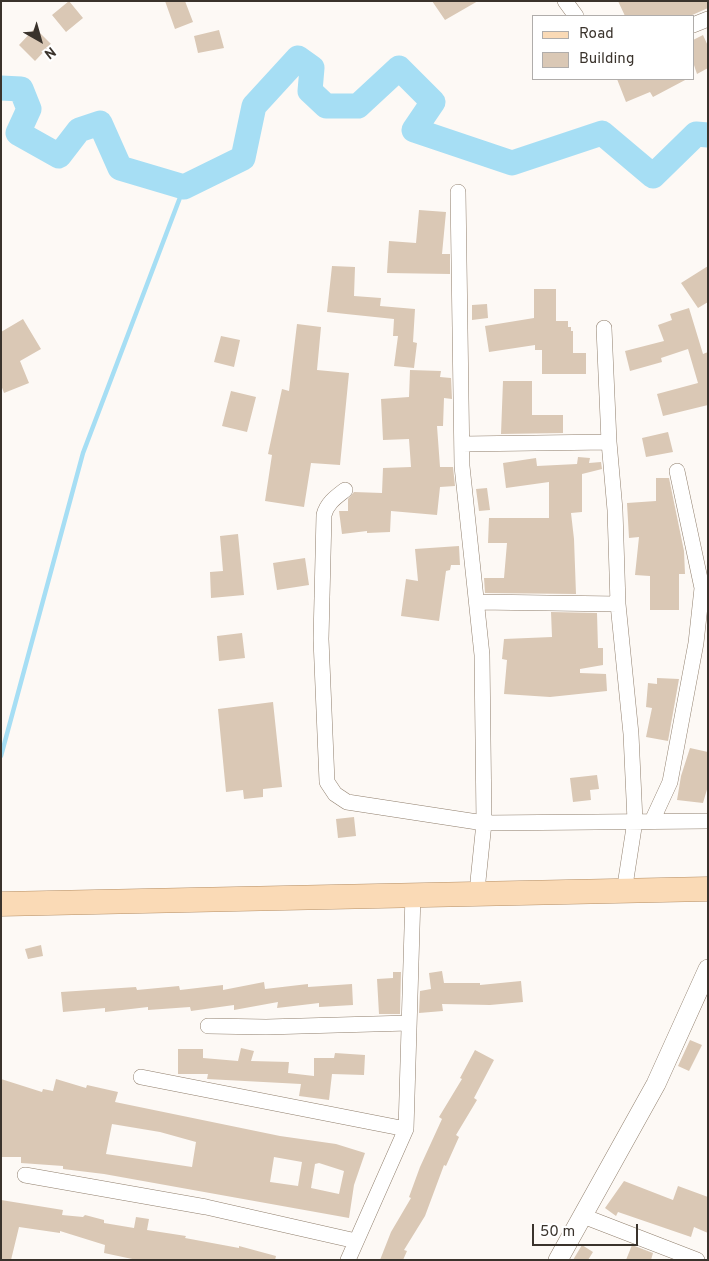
<!DOCTYPE html>
<html>
<head>
<meta charset="utf-8">
<style>
	body { margin:0 }
	#map { position:relative; width:709px; height:1261px; overflow:hidden; background:#fdf9f5; font-family:Overpass,sans-serif }
	canvas { display:block }
	.frame { position:absolute; inset:0; border:2px solid #3a332c; pointer-events:none }
	.legend { position:absolute; left:532px; top:15px; width:162px; height:65px; box-sizing:border-box; background:#fff; border:1px solid #b0adab; margin:0; padding:6px 9px; list-style:none; font-size:15px; color:#3a332c }
	.legend li { display:flex; align-items:center; gap:10px; height:25px }
	.legend b { width:25px; border:1px solid #b0adab }
	.north { position:absolute; left:15px; top:15px; width:50px; height:50px; -webkit-text-stroke:4px #fff; paint-order:stroke; rotate:142deg; font-size:14px; font-weight:700; line-height:20px; text-align:center; color:#3a332c }
	.north::after { content:''; display:block; margin:auto; width:18px; height:22px; background:#3a332c; clip-path:polygon(50% 0,100% 100%,50% 72%,0 100%) }
	.scale { position:absolute; left:532px; top:1224px; width:106px; height:22px; box-sizing:border-box; border:2px solid #3a332c; border-top:0; padding-left:6px; font-size:15px; line-height:18px; white-space:nowrap; color:#3a332c; -webkit-text-stroke:4px #fff; paint-order:stroke }
</style>
</head>
<body>
<div id="map">
<canvas width="709" height="1261"></canvas>
<div class="frame"></div>
<ul class="legend">
<li><b style="height:6px;background:#fadab6"></b>Road</li>
<li><b style="height:14px;background:#dac8b5"></b>Building</li>
</ul>
<div class="north">N</div>
<div class="scale">50 m</div>
</div>
<script>
const c = document.querySelector('canvas').getContext('2d');
c.lineJoin = 'round';
function trace(path, color, width, dash) { c.strokeStyle = color; c.lineWidth = width; c.lineCap = dash ? 'butt' : 'round'; c.setLineDash(dash || []); c.stroke(path); }
function fillPath(path, color) { c.fillStyle = color; c.fill(path, 'evenodd'); }
trace(new Path2D(`
	M 1,756 L 83,453 L 184,187`), '#a6def4', 4.5);
trace(new Path2D(`
	M 1,88 L 21,89 L 29,109 L 18,133 L 59,156 L 79,130 L 100,123 L 120,168 L 184,187 L 243,158 L 254,106 L 298,58 L 312,68 L 310,91 L 326,106 L 358,106 L 399,68 L 433,102 L 414,130 L 512,163 L 602,133 L 653,176 L 696,134 L 708,135`), '#a6def4', 25);
fillPath(new Path2D(`
	M 69,1 L 83,18 L 66,32 L 52,15 Z
	M 165,1 L 185,1 L 193,22 L 175,29 Z
	M 432,1 L 478,1 L 445,20 Z
	M 618,1 L 708,1 L 708,8 L 690,16 L 625,16 Z
	M 35,28 L 51,44 L 35,61 L 19,45 Z
	M 219,30 L 224,48 L 198,53 L 194,36 Z
	M 703,35 L 708,46 L 708,68 L 697,74 L 693,62 L 693,40 Z
	M 617,79 L 687,79 L 653,97 L 650,92 L 626,102 Z
	M 419,210 L 446,212 L 442,254 L 450,254 L 450,274 L 387,273 L 389,241 L 416,243 Z
	M 332,266 L 355,267 L 354,296 L 381,298 L 380,306 L 415,309 L 413,342 L 417,343 L 414,368 L 394,366 L 398,336 L 393,336 L 394,319 L 327,312 Z
	M 708,266 L 708,302 L 698,308 L 681,283 Z
	M 534,289 L 556,289 L 556,321 L 568,321 L 568,327 L 571,327 L 571,331 L 573,331 L 573,353 L 586,353 L 586,374 L 542,374 L 542,350 L 535,350 L 535,345 L 489,352 L 485,326 L 534,318 Z
	M 487,304 L 488,318 L 472,320 L 472,305 Z
	M 689,308 L 703,354 L 708,352 L 708,405 L 663,416 L 657,394 L 698,383 L 688,349 L 661,358 L 662,362 L 630,371 L 625,351 L 664,341 L 658,325 L 672,320 L 670,314 Z
	M 23,319 L 41,349 L 20,361 L 29,383 L 4,393 L 1,385 L 1,332 Z
	M 297,324 L 321,327 L 317,370 L 349,373 L 340,465 L 311,463 L 304,507 L 265,501 L 272,455 L 268,454 L 282,389 L 289,391 Z
	M 221,336 L 240,340 L 234,367 L 214,362 Z
	M 410,370 L 441,371 L 440,377 L 451,378 L 452,399 L 444,398 L 443,426 L 437,426 L 440,467 L 453,467 L 455,486 L 440,487 L 437,515 L 391,511 L 390,532 L 367,533 L 367,531 L 342,534 L 339,511 L 348,511 L 348,499 L 354,492 L 382,493 L 383,468 L 411,467 L 409,439 L 383,440 L 381,399 L 409,397 Z
	M 503,381 L 532,381 L 532,415 L 563,415 L 563,433 L 501,434 Z
	M 231,391 L 256,397 L 247,432 L 222,426 Z
	M 668,432 L 673,452 L 646,457 L 642,438 Z
	M 578,457 L 590,458 L 589,463 L 601,462 L 602,469 L 582,474 L 582,512 L 571,513 L 574,539 L 576,594 L 485,593 L 484,578 L 504,578 L 507,543 L 488,543 L 489,518 L 549,518 L 549,482 L 506,488 L 503,463 L 536,458 L 537,466 L 577,464 Z
	M 656,478 L 669,478 L 684,551 L 685,574 L 679,574 L 679,610 L 650,610 L 650,576 L 635,575 L 639,537 L 629,538 L 627,503 L 656,501 Z
	M 487,488 L 490,510 L 479,511 L 476,489 Z
	M 238,534 L 244,595 L 211,598 L 210,572 L 223,571 L 220,536 Z
	M 459,546 L 460,565 L 451,565 L 450,570 L 446,571 L 439,621 L 401,616 L 406,579 L 418,581 L 415,549 Z
	M 305,558 L 309,585 L 277,590 L 273,563 Z
	M 551,612 L 597,613 L 598,648 L 603,648 L 603,665 L 580,669 L 580,673 L 606,674 L 607,691 L 550,697 L 504,694 L 507,660 L 502,659 L 504,639 L 552,637 Z
	M 242,633 L 245,658 L 219,661 L 217,636 Z
	M 657,678 L 679,679 L 668,741 L 646,737 L 652,708 L 646,707 L 648,683 L 657,684 Z
	M 273,702 L 282,787 L 263,789 L 263,797 L 244,799 L 243,790 L 226,792 L 218,709 Z
	M 690,748 L 708,752 L 708,786 L 703,803 L 677,800 L 681,776 Z
	M 597,775 L 599,789 L 590,790 L 591,800 L 573,802 L 570,778 Z
	M 354,817 L 356,836 L 338,838 L 336,819 Z
	M 41,945 L 43,956 L 28,959 L 25,949 Z
	M 442,971 L 444,983 L 480,983 L 480,985 L 521,981 L 523,1002 L 490,1005 L 442,1004 L 443,1011 L 419,1013 L 420,991 L 431,989 L 429,973 Z
	M 393,972 L 401,972 L 400,1014 L 379,1014 L 377,979 L 393,978 Z
	M 264,982 L 265,989 L 308,984 L 308,987 L 352,984 L 353,1005 L 319,1007 L 319,1003 L 277,1008 L 278,1002 L 234,1010 L 234,1005 L 191,1011 L 190,1007 L 148,1010 L 148,1007 L 105,1012 L 105,1008 L 63,1012 L 61,992 L 136,987 L 137,990 L 179,986 L 180,990 L 223,985 L 223,990 Z
	M 690,1040 L 702,1045 L 689,1071 L 678,1066 Z
	M 241,1048 L 254,1051 L 251,1061 L 289,1062 L 288,1073 L 314,1076 L 314,1058 L 334,1058 L 335,1053 L 365,1055 L 364,1075 L 332,1074 L 329,1100 L 299,1096 L 301,1084 L 207,1079 L 208,1074 L 178,1074 L 178,1049 L 203,1049 L 203,1058 L 238,1061 Z
	M 475,1050 L 494,1060 L 474,1098 L 477,1100 L 456,1135 L 459,1137 L 446,1166 L 444,1165 L 425,1216 L 404,1250 L 407,1251 L 403,1260 L 380,1260 L 391,1232 L 411,1198 L 409,1197 L 420,1167 L 442,1119 L 439,1117 L 462,1079 L 460,1078 Z
	M 1,1079 L 42,1092 L 43,1089 L 53,1091 L 56,1079 L 86,1088 L 87,1085 L 118,1092 L 115,1102 L 280,1136 L 336,1144 L 365,1153 L 354,1185 L 349,1218 L 104,1174 L 63,1169 L 63,1166 L 21,1163 L 21,1157 L 1,1157 ZM 112,1124 L 160,1132 L 196,1142 L 192,1167 L 106,1154 ZM 274,1157 L 302,1162 L 298,1186 L 270,1182 ZM 319,1163 L 344,1171 L 339,1194 L 311,1188 L 315,1164 Z
	M 624,1181 L 673,1200 L 678,1186 L 708,1197 L 708,1233 L 694,1227 L 691,1237 L 618,1212 L 616,1216 L 605,1208 Z
	M 1,1200 L 63,1210 L 62,1215 L 83,1217 L 85,1215 L 104,1220 L 104,1223 L 134,1228 L 136,1217 L 149,1219 L 147,1230 L 186,1236 L 185,1238 L 239,1248 L 239,1246 L 276,1256 L 275,1260 L 137,1260 L 104,1253 L 105,1245 L 60,1231 L 60,1233 L 19,1227 L 11,1260 L 1,1260 Z
	M 582,1245 L 593,1252 L 588,1260 L 573,1260 Z
	M 632,1245 L 653,1253 L 651,1260 L 626,1260 Z`), '#dac8b5');
const minor = new Path2D(`
	M 565,1 L 576,16
	M 693,25 L 708,19
	M 458,192 L 462,466 L 482,655 L 484,823 L 478,881
	M 604,328 L 609,442 L 615,510 L 618,604 L 631,734 L 635,821 L 626,879
	M 462,444 L 609,442
	M 345,490 C 336,497 327,503 324,515 L 321,639 L 327,782 L 335,794 L 347,802 L 484,823 L 708,821
	M 478,602 L 618,604
	M 652,821 L 670,782 L 696,643 L 702,588 L 677,471
	M 208,1026 L 266,1027 L 409,1023
	M 141,1077 L 406,1129
	M 25,1175 L 206,1207 L 356,1241
	M 583,1216 L 697,1260
	M 348,1260 L 406,1129 L 413,895`);
const tertiary = new Path2D(`
	M 558,1260 L 656,1084 L 708,969`);
const primary = new Path2D(`
	M 1,904 L 708,889`);
trace(minor, '#907f6d', 16);
trace(tertiary, '#907f6d', 20);
trace(primary, '#b58f66', 25);
trace(minor, '#fff', 15);
trace(tertiary, '#fff', 19);
trace(primary, '#fadab6', 24);
</script>
</body>
</html>
